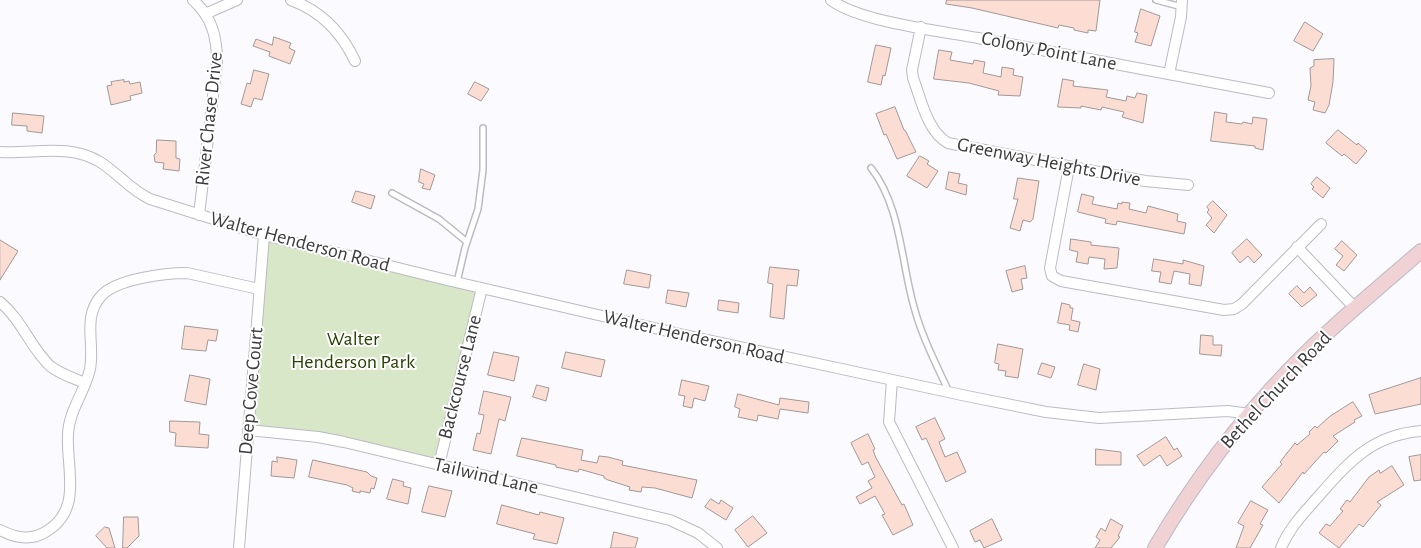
<!DOCTYPE html>
<html>
<head>
<meta charset="utf-8">
<style>
	body { margin:0 }
	canvas { display:block; background:#fafaff }
</style>
</head>
<body>
<canvas width="1421" height="548"></canvas>
<script>
const c = document.querySelector('canvas').getContext('2d');
c.lineJoin = 'round';
function fillPath(path, color) { c.fillStyle = color; c.fill(path, 'evenodd'); }
function trace(path, color, width, dash) { c.strokeStyle = color; c.lineWidth = width; c.lineCap = dash ? 'butt' : 'round'; c.setLineDash(dash || []); c.stroke(path); }
function label(font, color, halo, rows, align = 'center') {
  c.font = font + ' "Alegreya Sans",sans-serif'; c.lineWidth = 4; c.setLineDash([]); c.textBaseline = 'middle'; c.strokeStyle = halo; c.fillStyle = color; for (const [text, x, y, turn = 0] of rows) {
    c.save(); c.translate(x, y); c.rotate((+turn || 0) * Math.PI / 180); c.textAlign = isNaN(turn) ? turn : align; if (halo) c.strokeText(text, 0, 0); c.fillText(text, 0, 0); c.restore();
  }
}
fillPath(new Path2D(`
	M 265,235 L 482,288 L 438,465 L 345,442 L 248,429 Z`), '#d7e7c8');
const building = new Path2D(`
	M 947,0 L 1100,0 L 1096,31 L 1088,30 L 1088,33 L 1074,30 L 1074,28 L 1059,25 L 1058,28 L 972,8 L 946,4 Z
	M 1141,9 L 1160,16 L 1151,46 L 1135,42 L 1138,33 L 1135,32 Z
	M 1305,22 L 1323,34 L 1313,51 L 1294,41 Z
	M 274,37 L 291,43 L 289,48 L 295,51 L 290,64 L 269,56 L 270,52 L 253,46 L 256,39 L 272,45 Z
	M 876,45 L 891,48 L 885,76 L 883,75 L 881,85 L 868,82 Z
	M 939,50 L 952,52 L 950,60 L 973,64 L 974,60 L 985,62 L 983,73 L 1001,77 L 1002,67 L 1014,69 L 1013,75 L 1023,77 L 1020,96 L 998,95 L 999,91 L 969,83 L 934,79 Z
	M 1334,59 L 1333,82 L 1329,105 L 1325,113 L 1313,110 L 1315,102 L 1308,100 L 1311,86 L 1310,68 L 1314,66 L 1314,60 Z
	M 254,70 L 269,74 L 262,100 L 254,98 L 251,107 L 241,104 L 247,83 L 250,84 Z
	M 1063,79 L 1074,81 L 1073,86 L 1108,90 L 1106,97 L 1126,101 L 1127,96 L 1135,98 L 1137,93 L 1147,95 L 1143,123 L 1122,117 L 1124,112 L 1102,107 L 1101,110 L 1081,106 L 1081,108 L 1058,107 Z
	M 124,80 L 124,82 L 129,81 L 130,84 L 140,82 L 142,93 L 130,96 L 131,100 L 111,105 L 107,86 L 112,85 L 111,82 Z
	M 475,82 L 489,89 L 481,101 L 468,94 Z
	M 895,107 L 904,130 L 905,130 L 916,152 L 897,159 L 886,134 L 884,135 L 876,114 Z
	M 1215,112 L 1227,114 L 1226,122 L 1242,124 L 1243,122 L 1252,124 L 1253,117 L 1267,119 L 1263,150 L 1255,148 L 1255,146 L 1211,141 Z
	M 13,113 L 44,116 L 42,133 L 27,131 L 27,126 L 12,125 Z
	M 1338,130 L 1357,145 L 1358,143 L 1367,151 L 1356,164 L 1344,154 L 1342,156 L 1326,143 Z
	M 157,140 L 176,141 L 176,158 L 180,159 L 179,171 L 163,169 L 164,163 L 155,162 L 154,155 L 156,153 Z
	M 920,156 L 929,161 L 927,164 L 938,171 L 927,188 L 907,176 Z
	M 421,169 L 435,175 L 430,190 L 422,188 L 424,184 L 419,182 Z
	M 949,172 L 960,174 L 958,183 L 967,185 L 966,195 L 946,189 Z
	M 1317,177 L 1330,188 L 1323,198 L 1312,189 L 1314,187 L 1311,184 Z
	M 1018,178 L 1039,181 L 1033,219 L 1030,222 L 1023,220 L 1020,231 L 1010,228 L 1018,199 L 1014,199 Z
	M 356,191 L 375,196 L 371,209 L 352,202 Z
	M 1082,194 L 1094,197 L 1092,204 L 1117,209 L 1118,203 L 1122,204 L 1122,202 L 1130,203 L 1129,209 L 1146,213 L 1148,206 L 1178,214 L 1177,221 L 1186,223 L 1184,234 L 1117,221 L 1116,225 L 1105,223 L 1106,219 L 1078,212 Z
	M 1213,201 L 1227,215 L 1214,233 L 1206,225 L 1212,218 L 1207,212 L 1209,210 L 1207,207 Z
	M 1071,239 L 1091,242 L 1091,245 L 1119,248 L 1117,268 L 1104,269 L 1105,259 L 1089,257 L 1088,264 L 1076,262 L 1078,252 L 1070,250 Z
	M 1247,239 L 1262,255 L 1254,263 L 1248,256 L 1240,263 L 1232,253 Z
	M 0,240 L 18,251 L 0,280 Z
	M 1342,241 L 1357,255 L 1344,271 L 1336,265 L 1343,256 L 1335,249 Z
	M 1154,259 L 1183,264 L 1183,260 L 1204,266 L 1201,286 L 1189,284 L 1190,274 L 1174,271 L 1171,284 L 1159,282 L 1161,272 L 1152,271 Z
	M 1025,266 L 1027,278 L 1021,279 L 1023,289 L 1012,292 L 1006,271 Z
	M 770,267 L 799,270 L 797,286 L 787,285 L 784,319 L 770,317 L 773,284 L 768,283 Z
	M 627,270 L 651,275 L 649,288 L 624,284 Z
	M 1297,286 L 1304,293 L 1310,287 L 1317,295 L 1302,307 L 1289,294 Z
	M 668,290 L 689,293 L 686,307 L 666,303 Z
	M 719,300 L 739,303 L 738,313 L 718,310 Z
	M 1062,303 L 1070,305 L 1070,308 L 1073,308 L 1071,320 L 1080,322 L 1078,332 L 1069,330 L 1070,325 L 1058,323 Z
	M 185,326 L 218,330 L 216,341 L 208,340 L 206,351 L 182,349 Z
	M 1201,335 L 1213,336 L 1213,345 L 1222,345 L 1221,356 L 1200,354 Z
	M 998,344 L 1023,349 L 1018,378 L 1005,376 L 1006,371 L 998,370 L 999,364 L 995,363 Z
	M 494,352 L 519,357 L 514,381 L 488,375 Z
	M 566,352 L 605,360 L 601,377 L 562,368 Z
	M 1042,363 L 1055,367 L 1051,378 L 1038,374 Z
	M 1084,364 L 1100,369 L 1096,390 L 1078,385 Z
	M 190,375 L 210,379 L 206,405 L 185,401 Z
	M 1421,378 L 1421,404 L 1375,414 L 1369,395 Z
	M 682,380 L 709,386 L 705,401 L 694,398 L 692,408 L 683,406 L 685,396 L 679,395 Z
	M 537,385 L 549,388 L 546,401 L 533,397 Z
	M 484,391 L 511,397 L 505,421 L 499,419 L 491,454 L 473,450 L 477,433 L 480,434 L 484,415 L 479,414 Z
	M 738,394 L 779,405 L 780,398 L 809,402 L 808,413 L 780,409 L 778,419 L 758,415 L 757,421 L 738,417 L 740,409 L 735,407 Z
	M 1353,402 L 1362,416 L 1354,420 L 1355,422 L 1333,436 L 1338,441 L 1326,453 L 1324,452 L 1304,474 L 1303,472 L 1279,503 L 1262,487 L 1282,464 L 1280,462 L 1295,443 L 1297,445 L 1310,434 L 1309,432 L 1315,426 L 1317,428 L 1329,417 Z
	M 935,418 L 945,439 L 939,442 L 945,457 L 957,452 L 966,472 L 946,482 L 926,438 L 922,440 L 916,427 Z
	M 170,421 L 200,422 L 199,434 L 209,435 L 208,448 L 175,446 L 176,433 L 170,432 Z
	M 868,434 L 875,449 L 873,450 L 876,458 L 902,505 L 904,504 L 913,525 L 893,535 L 882,515 L 885,514 L 875,496 L 860,504 L 856,497 L 872,488 L 868,481 L 875,477 L 868,462 L 862,465 L 851,443 Z
	M 1166,437 L 1174,450 L 1177,448 L 1182,456 L 1167,466 L 1160,455 L 1144,466 L 1137,456 Z
	M 522,438 L 583,450 L 581,460 L 597,463 L 599,456 L 608,457 L 623,461 L 622,465 L 697,480 L 692,498 L 655,488 L 642,487 L 641,492 L 629,490 L 630,487 L 608,480 L 604,478 L 604,476 L 579,469 L 578,472 L 556,467 L 556,465 L 517,456 Z
	M 1096,449 L 1121,452 L 1121,465 L 1096,465 Z
	M 1421,455 L 1421,480 L 1414,481 L 1409,457 Z
	M 277,457 L 297,460 L 294,478 L 271,476 L 272,461 L 277,462 Z
	M 313,460 L 367,472 L 371,476 L 377,478 L 374,489 L 371,488 L 370,493 L 360,491 L 360,493 L 352,491 L 353,488 L 347,485 L 309,477 Z
	M 1392,466 L 1404,485 L 1377,502 L 1381,505 L 1363,527 L 1359,524 L 1339,548 L 1319,533 L 1326,524 L 1330,526 L 1343,511 L 1340,509 L 1347,500 L 1350,502 L 1369,477 L 1379,470 L 1380,473 Z
	M 393,479 L 404,482 L 403,486 L 411,488 L 408,504 L 387,499 Z
	M 429,486 L 452,491 L 445,517 L 422,512 Z
	M 711,499 L 719,504 L 721,500 L 733,508 L 726,520 L 705,507 Z
	M 1251,501 L 1268,510 L 1260,524 L 1263,525 L 1250,548 L 1236,548 L 1244,526 L 1238,523 Z
	M 502,505 L 539,515 L 540,512 L 564,518 L 557,544 L 533,539 L 535,534 L 497,524 Z
	M 753,516 L 767,533 L 748,547 L 735,530 Z
	M 124,517 L 138,517 L 139,536 L 127,548 L 123,548 Z
	M 992,519 L 1002,540 L 984,548 L 980,540 L 975,542 L 970,531 Z
	M 1111,519 L 1123,526 L 1118,536 L 1120,537 L 1111,548 L 1095,548 L 1100,540 L 1096,537 L 1101,528 L 1105,531 Z
	M 105,527 L 109,528 L 115,548 L 107,548 L 96,536 Z
	M 614,532 L 638,538 L 635,548 L 611,548 Z`);
fillPath(building, '#fcddd4');
trace(building, '#a19896', 1);
const lane = new Path2D(`
	M 1156,0 L 1182,7
	M 871,168 C 901,206 901,262 914,307 C 922,337 936,364 949,392
	M 392,193 L 439,219 L 467,242
	M 457,282 L 465,248 L 478,209 L 483,170 L 483,128`);
const street = new Path2D(`
	M 193,0 C 212,17 217,37 217,62 L 199,215
	M 291,0 C 321,11 342,33 355,61
	M 831,0 C 860,22 940,31 978,38 C 1075,56 1172,74 1269,93
	M 205,14 L 237,0
	M 921,27 L 912,70 L 913,78 C 921,99 927,131 948,143 L 1145,181 L 1188,185
	M 1169,74 L 1181,17 L 1182,0
	M 0,152 C 34,154 69,143 100,162 C 118,173 130,190 150,199 L 264,235 L 447,280 L 680,334 L 962,395 L 1046,412 L 1099,418 L 1228,411 L 1249,414
	M 1069,167 L 1050,268 L 1052,276 L 1061,281 L 1224,310 L 1234,309 L 1242,304 L 1321,224
	M 1297,247 L 1355,308
	M 0,302 C 22,320 30,347 50,366 C 60,374 73,378 85,383
	M 892,380 L 889,422 L 953,548
	M 248,430 L 318,437 L 344,442 L 670,520 L 698,533 L 717,548
	M 439,465 L 482,288
	M 0,530 C 15,538 32,541 47,531 C 83,509 66,468 68,434 C 69,410 85,392 90,369 C 95,343 82,318 101,296 C 116,279 165,273 187,273 L 259,289
	M 239,548 L 264,235
	M 1281,548 C 1289,528 1304,513 1317,498 C 1348,463 1371,435 1421,431`);
const secondary = new Path2D(`
	M 1155,548 C 1193,483 1238,423 1290,369 C 1331,327 1377,289 1421,251`);
trace(lane, '#bbbbc3', 8);
trace(street, '#bbbbc3', 12);
trace(secondary, '#bbbbc3', 16);
trace(lane, '#fff', 5);
trace(street, '#fff', 10);
trace(secondary, '#f0d1d4', 14);
label('20px', '#3c3c3f', '#fff', [
	["Colony Point Lane",1049,51,11],
	["River Chase Drive",209,119,-84],
	["Greenway Heights Drive",1049,162,11],
	["Walter Henderson Road",300,242,15],
	["Walter Henderson Road",694,337,13],
	["Backcourse Lane",460,377,-76],
	["Bethel Church Road",1276,390,-47],
	["Deep Cove Court",251,391,-85],
	["Tailwind Lane",486,476,13]
]);
label('20px', '#274000', '#fff', [
	["Walter",353,339],
	["Henderson Park",353,362]
]);
</script>
</body>
</html>
